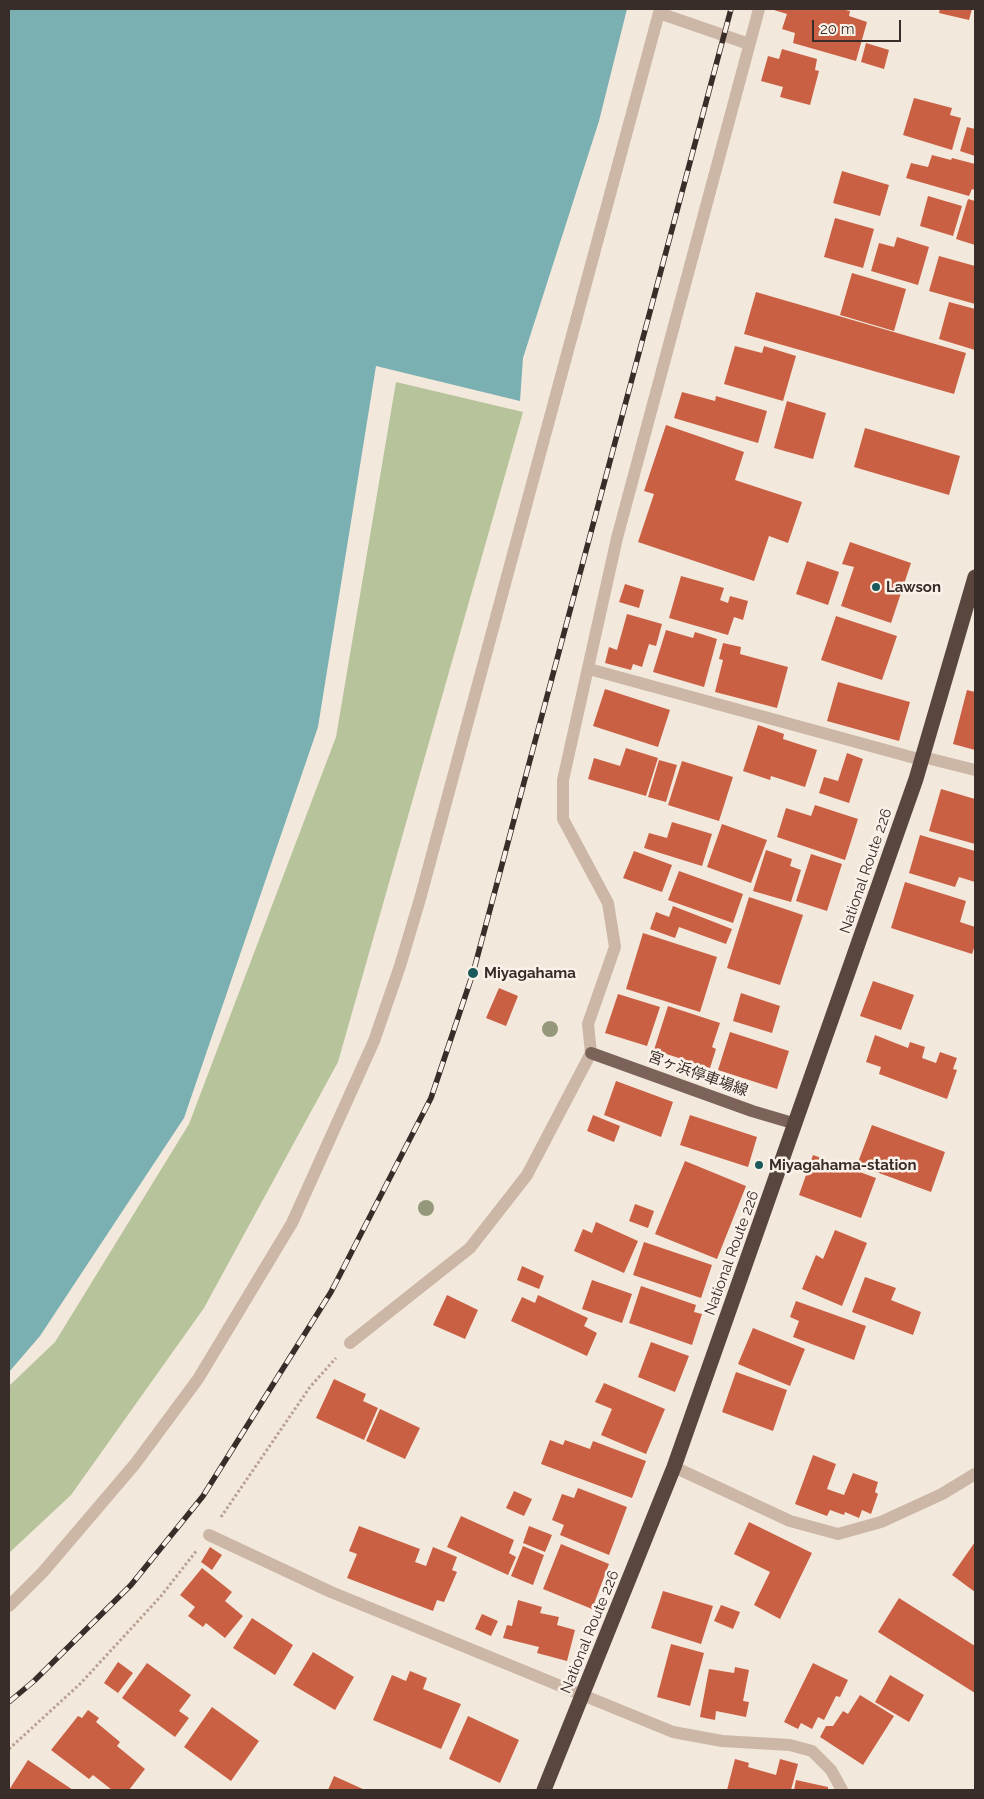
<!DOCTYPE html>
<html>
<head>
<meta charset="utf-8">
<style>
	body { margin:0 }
	#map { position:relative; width:984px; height:1799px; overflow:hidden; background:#f3e8dc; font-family:Raleway,sans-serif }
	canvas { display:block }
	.frame { position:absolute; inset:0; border:10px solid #382d28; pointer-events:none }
	.scale { position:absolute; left:812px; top:20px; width:89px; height:22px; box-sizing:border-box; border:2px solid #382d28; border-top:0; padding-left:6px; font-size:15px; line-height:18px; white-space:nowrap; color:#382d28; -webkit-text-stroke:4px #faf2e9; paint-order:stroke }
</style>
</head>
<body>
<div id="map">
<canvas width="984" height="1799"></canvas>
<div class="frame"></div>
<div class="scale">20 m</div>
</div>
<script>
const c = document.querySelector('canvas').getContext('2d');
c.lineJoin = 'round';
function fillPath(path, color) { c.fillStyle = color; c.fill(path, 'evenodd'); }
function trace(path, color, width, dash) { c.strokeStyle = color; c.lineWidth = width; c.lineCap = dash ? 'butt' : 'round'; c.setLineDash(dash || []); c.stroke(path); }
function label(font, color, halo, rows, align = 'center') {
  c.font = font + ' Raleway,"Noto Sans JP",sans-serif'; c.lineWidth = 5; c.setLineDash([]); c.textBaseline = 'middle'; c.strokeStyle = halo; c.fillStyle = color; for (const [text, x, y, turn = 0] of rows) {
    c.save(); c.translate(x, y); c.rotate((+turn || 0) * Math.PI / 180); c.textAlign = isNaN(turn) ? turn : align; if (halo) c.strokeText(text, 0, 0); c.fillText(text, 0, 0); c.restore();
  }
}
fillPath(new Path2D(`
	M 396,382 L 523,412 L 338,1062 L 204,1308 L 71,1495 L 9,1553 L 9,1386 L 55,1342 L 189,1124 L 336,737 Z`), '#b7c39b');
fillPath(new Path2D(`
	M 9,9 L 627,9 L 599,121 L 523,358 L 520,401 L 376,366 L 318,727 L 184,1118 L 40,1336 L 9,1372 Z`), '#7ab0b1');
fillPath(new Path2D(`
	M 775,9 L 841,9 L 850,11 L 849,16 L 867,22 L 856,61 L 793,43 L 795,33 L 782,29 L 787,14 L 774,10 Z
	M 940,9 L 972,9 L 969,20 L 939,13 Z
	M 866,43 L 889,50 L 884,69 L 861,62 Z
	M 782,49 L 817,59 L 815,70 L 819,71 L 810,105 L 780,97 L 783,87 L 761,81 L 768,56 L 779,59 Z
	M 914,98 L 952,108 L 950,115 L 961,118 L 952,150 L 903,135 Z
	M 967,127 L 975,129 L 975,156 L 960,151 Z
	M 932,155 L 951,160 L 952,158 L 975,164 L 975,190 L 972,189 L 969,196 L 906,178 L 911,163 L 928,167 Z
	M 842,171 L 889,185 L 880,216 L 833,203 Z
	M 928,196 L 962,206 L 953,236 L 920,226 Z
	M 968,199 L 975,201 L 975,245 L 956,239 Z
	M 835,218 L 874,229 L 863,268 L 824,257 Z
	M 897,237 L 929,247 L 918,285 L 871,271 L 879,243 L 894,247 Z
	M 939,256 L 975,266 L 975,304 L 929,291 Z
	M 852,273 L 906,289 L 894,331 L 840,315 Z
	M 756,292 L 966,353 L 954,394 L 744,334 Z
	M 949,302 L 975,309 L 975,350 L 939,339 Z
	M 735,346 L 762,353 L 764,346 L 796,356 L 783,401 L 724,384 Z
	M 682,392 L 715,401 L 716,396 L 767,411 L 758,443 L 674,418 Z
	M 787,401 L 826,413 L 813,459 L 774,448 Z
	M 666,425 L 744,452 L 735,480 L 802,502 L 788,543 L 769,536 L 754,581 L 638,542 L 654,494 L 644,491 Z
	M 865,428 L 960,456 L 949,495 L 854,467 Z
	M 850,542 L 911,563 L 891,623 L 841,606 L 854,567 L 842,564 Z
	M 807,561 L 839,572 L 828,605 L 796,594 Z
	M 681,576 L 724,588 L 720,600 L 728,603 L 730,596 L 748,601 L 743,620 L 734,617 L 728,635 L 669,618 Z
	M 625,584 L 644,590 L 639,608 L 619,602 Z
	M 627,614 L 662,624 L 656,646 L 649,644 L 642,667 L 633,664 L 631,670 L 605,663 L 609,647 L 617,650 Z
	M 836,616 L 897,636 L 882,680 L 821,660 Z
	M 666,630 L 693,638 L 695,632 L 717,639 L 704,687 L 653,672 Z
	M 723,643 L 741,647 L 740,654 L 788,667 L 777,708 L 715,692 L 723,660 L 719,659 Z
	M 838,682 L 910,702 L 899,741 L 827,721 Z
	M 605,689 L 670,710 L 658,747 L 593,726 Z
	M 967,690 L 975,692 L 975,750 L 953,744 Z
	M 758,725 L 784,734 L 783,739 L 817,750 L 805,787 L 771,776 L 770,780 L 743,771 Z
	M 626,748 L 658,758 L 646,796 L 588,779 L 594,758 L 620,766 Z
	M 847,753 L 863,759 L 849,803 L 819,793 L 824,777 L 838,781 Z
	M 659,760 L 677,765 L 666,802 L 648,797 Z
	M 682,761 L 733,777 L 719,821 L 668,805 Z
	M 941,789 L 975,799 L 975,844 L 929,831 Z
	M 815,805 L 858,819 L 845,860 L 777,837 L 786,808 L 811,816 Z
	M 672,822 L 712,834 L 702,866 L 644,848 L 649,833 L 667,838 Z
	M 722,824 L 767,840 L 751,883 L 707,867 Z
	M 920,835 L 975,851 L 975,882 L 959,877 L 955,887 L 909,873 Z
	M 766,850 L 792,859 L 790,866 L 801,870 L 791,902 L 753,891 Z
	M 634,851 L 672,865 L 662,892 L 623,878 Z
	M 811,854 L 842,864 L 827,911 L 796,901 Z
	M 679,871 L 743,894 L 733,923 L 668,900 Z
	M 905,882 L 966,901 L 960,922 L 975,927 L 975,945 L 972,954 L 891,928 Z
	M 749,897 L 803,915 L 780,985 L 727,968 Z
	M 673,906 L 732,929 L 726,944 L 679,927 L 675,938 L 650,929 L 656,912 L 669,917 Z
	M 643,933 L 717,957 L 700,1012 L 626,989 Z
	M 873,981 L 914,995 L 901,1030 L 860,1016 Z
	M 499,988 L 518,996 L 506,1026 L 486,1018 Z
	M 741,993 L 780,1006 L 772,1033 L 733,1021 Z
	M 618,994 L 660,1007 L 647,1046 L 605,1033 Z
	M 668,1006 L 720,1023 L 712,1047 L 716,1049 L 710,1068 L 654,1050 Z
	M 730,1032 L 789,1051 L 777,1089 L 718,1070 Z
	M 875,1035 L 908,1048 L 910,1042 L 925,1047 L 922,1058 L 936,1063 L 940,1052 L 957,1058 L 953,1069 L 957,1070 L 947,1099 L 879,1074 L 881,1067 L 866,1062 Z
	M 616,1081 L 673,1102 L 661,1137 L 604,1115 Z
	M 593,1115 L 620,1126 L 614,1142 L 587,1131 Z
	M 690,1115 L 757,1137 L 748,1167 L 680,1145 Z
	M 872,1125 L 945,1152 L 931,1192 L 857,1165 Z
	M 813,1155 L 876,1178 L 861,1218 L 799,1195 Z
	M 685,1161 L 746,1186 L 717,1259 L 655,1234 Z
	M 635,1204 L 654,1211 L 648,1228 L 629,1221 Z
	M 596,1222 L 638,1241 L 624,1273 L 574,1251 L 583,1229 L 592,1233 Z
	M 835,1230 L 867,1243 L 842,1306 L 802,1289 L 816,1255 L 823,1259 Z
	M 644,1242 L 712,1265 L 701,1298 L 633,1275 Z
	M 522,1266 L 544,1276 L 539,1289 L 517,1280 Z
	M 865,1277 L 896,1288 L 891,1300 L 921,1312 L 913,1335 L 852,1312 Z
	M 592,1280 L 632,1294 L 622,1323 L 582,1309 Z
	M 641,1286 L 696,1305 L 694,1312 L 702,1314 L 692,1345 L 629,1323 Z
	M 447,1295 L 478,1310 L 465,1339 L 433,1325 Z
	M 538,1295 L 588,1318 L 584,1326 L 597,1333 L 587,1356 L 511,1321 L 522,1297 L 535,1303 Z
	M 796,1301 L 866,1326 L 854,1360 L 793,1337 L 799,1321 L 790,1317 Z
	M 753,1328 L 805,1349 L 790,1386 L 738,1364 Z
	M 651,1342 L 689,1356 L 675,1392 L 638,1377 Z
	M 736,1372 L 787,1390 L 773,1431 L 722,1412 Z
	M 334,1379 L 366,1394 L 363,1401 L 378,1408 L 364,1440 L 316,1418 Z
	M 604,1383 L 665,1409 L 646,1454 L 601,1435 L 612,1409 L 595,1402 Z
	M 380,1409 L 420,1428 L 405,1459 L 366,1441 Z
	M 550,1440 L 563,1445 L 565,1440 L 590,1449 L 593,1441 L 646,1461 L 632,1498 L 541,1464 Z
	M 813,1455 L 836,1464 L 827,1489 L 844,1495 L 853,1473 L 878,1482 L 875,1492 L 878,1494 L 871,1514 L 862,1510 L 859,1518 L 845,1512 L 844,1515 L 830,1510 L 827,1516 L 795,1504 Z
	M 578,1488 L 627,1507 L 609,1555 L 560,1535 L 564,1525 L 552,1520 L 562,1494 L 574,1498 Z
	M 514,1491 L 532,1499 L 524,1516 L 506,1508 Z
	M 461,1516 L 514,1540 L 509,1553 L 516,1557 L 508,1575 L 447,1547 Z
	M 749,1522 L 812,1553 L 780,1619 L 754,1605 L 770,1572 L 734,1554 Z
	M 359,1526 L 420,1549 L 415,1562 L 426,1566 L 433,1547 L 457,1557 L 452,1570 L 457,1572 L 444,1602 L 437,1600 L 433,1611 L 347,1578 L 357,1554 L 349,1551 Z
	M 529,1526 L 552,1535 L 545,1552 L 523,1543 Z
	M 975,1542 L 975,1592 L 952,1575 Z
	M 561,1544 L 609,1564 L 592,1609 L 543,1589 Z
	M 523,1546 L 544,1555 L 533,1585 L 511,1576 Z
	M 210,1547 L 222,1555 L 212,1570 L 201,1562 Z
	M 202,1568 L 232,1592 L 225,1601 L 243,1616 L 225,1638 L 206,1623 L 203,1627 L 188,1616 L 195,1607 L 180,1595 Z
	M 663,1591 L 713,1606 L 701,1644 L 651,1628 Z
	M 899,1598 L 975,1646 L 975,1693 L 878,1632 Z
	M 518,1600 L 542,1607 L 540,1613 L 559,1617 L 557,1625 L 575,1630 L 567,1661 L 537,1653 L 539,1647 L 503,1638 L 507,1625 L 512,1626 Z
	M 721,1605 L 740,1612 L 733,1629 L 714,1621 Z
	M 482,1614 L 498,1621 L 491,1636 L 475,1629 Z
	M 252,1618 L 293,1645 L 275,1675 L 233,1648 Z
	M 671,1644 L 704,1653 L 690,1706 L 657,1697 Z
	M 313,1652 L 354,1677 L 335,1710 L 293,1685 Z
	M 118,1662 L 133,1673 L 118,1693 L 104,1683 Z
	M 147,1663 L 191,1695 L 179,1711 L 189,1718 L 175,1737 L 122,1698 Z
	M 813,1663 L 848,1680 L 840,1697 L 836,1696 L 824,1720 L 818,1717 L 812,1729 L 801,1723 L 798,1729 L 784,1722 Z
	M 735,1667 L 749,1670 L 743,1701 L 749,1702 L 746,1717 L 716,1711 L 715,1720 L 700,1717 L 709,1669 L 734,1673 Z
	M 410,1671 L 427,1678 L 423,1689 L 461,1704 L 441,1749 L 373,1720 L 392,1675 L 406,1681 Z
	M 890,1675 L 924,1695 L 909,1722 L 875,1702 Z
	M 860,1695 L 894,1716 L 863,1765 L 820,1737 L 826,1726 L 833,1726 L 843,1711 L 848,1714 Z
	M 212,1707 L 259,1741 L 231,1781 L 184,1747 Z
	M 88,1710 L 99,1718 L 96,1722 L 120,1742 L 117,1746 L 145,1769 L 129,1790 L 112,1790 L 93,1775 L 89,1779 L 51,1750 L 78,1716 L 82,1718 Z
	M 468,1716 L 519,1740 L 500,1783 L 449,1759 Z
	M 735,1759 L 749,1763 L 748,1767 L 776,1775 L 780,1759 L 798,1764 L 791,1790 L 727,1790 Z
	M 28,1760 L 73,1790 L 9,1790 Z
	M 334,1776 L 365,1790 L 328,1790 Z
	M 796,1780 L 828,1787 L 828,1790 L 794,1790 Z`), '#ca6043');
trace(new Path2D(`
	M 221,1517 L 310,1387 L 336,1358
	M 9,1749 L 81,1683 L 161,1596 L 197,1550`), '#b8a191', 3, [2.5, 2.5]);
trace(new Path2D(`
	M 659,13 L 749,44
	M 589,669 L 922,760
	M 923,757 L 975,770
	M 350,1343 L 470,1248 L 527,1175 L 591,1053 L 588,1024 L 615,947 L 608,903 L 563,819 L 563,780 L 617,538 L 759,9
	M 674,1467 L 790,1521 L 838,1534 L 881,1522 L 942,1494 L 975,1474
	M 209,1535 L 331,1592 L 673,1732 L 722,1741 L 790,1745 L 812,1751 L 831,1770 L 842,1790
	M 9,1606 L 43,1572 L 135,1464 L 198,1379 L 292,1223 L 374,1041 L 400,966 L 420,899 L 660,9`), '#ccb7a7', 12);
trace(new Path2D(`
	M 591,1053 L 752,1111 L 796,1124`), '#7b6359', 12);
trace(new Path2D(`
	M 544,1790 L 674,1467 L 916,779 L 975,577`), '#59463f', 15);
const rail = new Path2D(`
	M 9,1702 L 34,1681 L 131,1585 L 203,1496 L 331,1292 L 431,1098 L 473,973 L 731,9`);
trace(rail, '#382d28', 5.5);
trace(rail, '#faf2e9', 4, [11]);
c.fillStyle = '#95987b';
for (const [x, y] of [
	[550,1029],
	[426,1208]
]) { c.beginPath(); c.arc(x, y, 8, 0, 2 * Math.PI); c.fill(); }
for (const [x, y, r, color] of [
	[876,587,5,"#1c595b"],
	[473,973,6,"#1c595b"],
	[759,1165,5,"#1c595b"]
]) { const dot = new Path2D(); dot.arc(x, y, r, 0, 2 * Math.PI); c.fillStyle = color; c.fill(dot); trace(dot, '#faf2e9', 2); }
label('bold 15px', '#382d28', '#faf2e9', [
	["Lawson",886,587],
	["Miyagahama",484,973],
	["Miyagahama-station",769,1165]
], 'left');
label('15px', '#382d28', '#faf2e9', [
	["National Route 226",866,871,-71],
	["宮ヶ浜停車場線",698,1074,20],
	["National Route 226",732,1253,-70],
	["National Route 226",590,1632,-68]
]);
</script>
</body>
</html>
